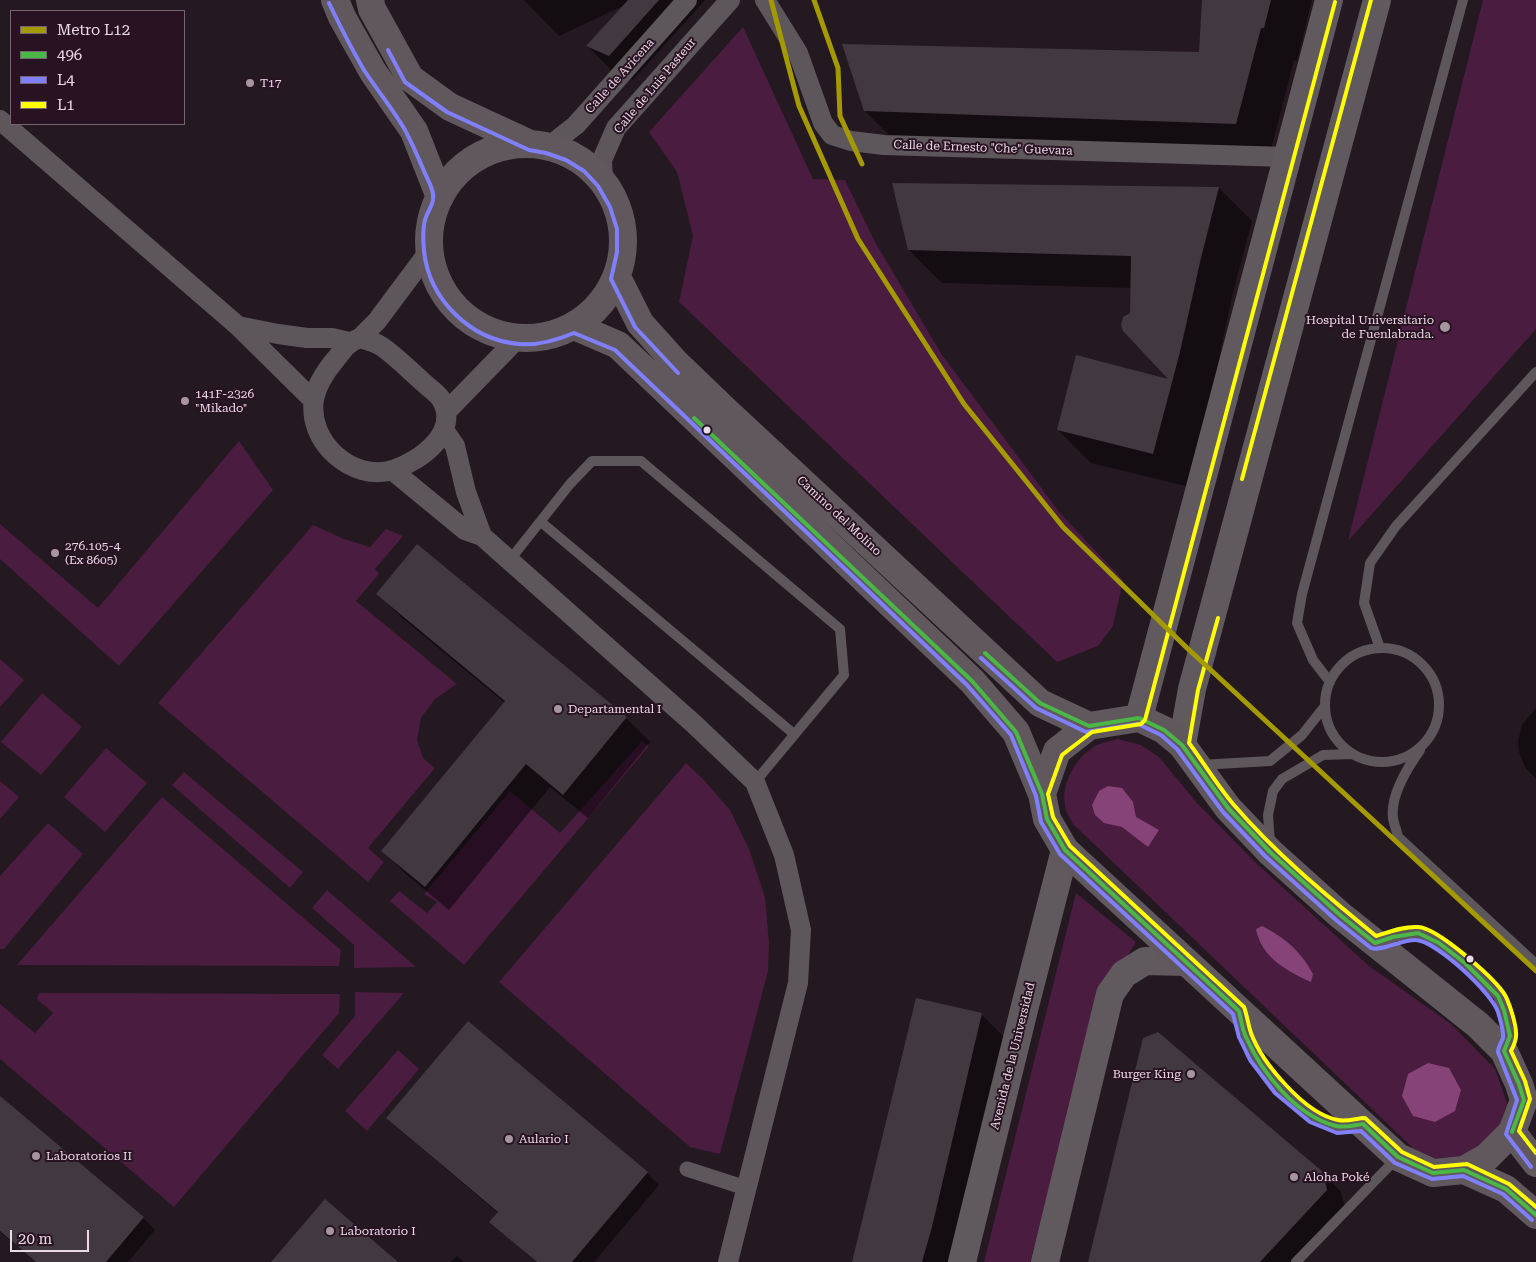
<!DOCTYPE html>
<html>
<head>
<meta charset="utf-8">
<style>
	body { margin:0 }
	#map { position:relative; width:1536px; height:1262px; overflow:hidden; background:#241821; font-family:"Roboto Serif",serif }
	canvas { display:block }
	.legend { position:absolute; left:10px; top:10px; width:175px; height:115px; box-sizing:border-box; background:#291323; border:1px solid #766371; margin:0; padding:6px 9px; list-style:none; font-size:15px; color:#eadae5 }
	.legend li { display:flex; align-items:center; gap:10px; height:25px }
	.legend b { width:25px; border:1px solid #766371 }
	.scale { position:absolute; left:10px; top:1230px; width:79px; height:22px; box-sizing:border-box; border:2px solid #eadae5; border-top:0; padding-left:6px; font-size:15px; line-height:18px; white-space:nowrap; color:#eadae5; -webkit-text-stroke:4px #291323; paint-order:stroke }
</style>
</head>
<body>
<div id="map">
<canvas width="1536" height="1262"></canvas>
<ul class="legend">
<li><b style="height:6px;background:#a49a00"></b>Metro L12</li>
<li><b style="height:6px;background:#4ab747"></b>496</li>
<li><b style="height:6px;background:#8080ff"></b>L4</li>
<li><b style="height:6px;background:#ff0"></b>L1</li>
</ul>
<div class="scale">20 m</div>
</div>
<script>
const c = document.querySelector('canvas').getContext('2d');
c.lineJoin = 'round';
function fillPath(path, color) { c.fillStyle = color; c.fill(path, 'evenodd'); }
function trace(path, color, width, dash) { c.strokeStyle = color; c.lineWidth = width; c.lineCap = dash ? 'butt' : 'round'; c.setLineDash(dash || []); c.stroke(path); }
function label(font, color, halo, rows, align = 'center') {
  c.font = font + ' "Roboto Serif",serif'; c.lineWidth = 4; c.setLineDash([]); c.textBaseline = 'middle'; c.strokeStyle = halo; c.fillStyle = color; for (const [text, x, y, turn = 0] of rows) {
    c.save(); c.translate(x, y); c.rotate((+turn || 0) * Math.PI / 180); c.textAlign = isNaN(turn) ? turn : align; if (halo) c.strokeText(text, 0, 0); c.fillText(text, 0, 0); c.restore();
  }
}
fillPath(new Path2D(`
	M 1483,0 L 1536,0 L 1536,329 L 1348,541 Z
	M 743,27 L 813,179 L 845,180 L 875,242 L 942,355 L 1060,513 L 1123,580 L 1113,626 L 1098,646 L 1057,662 L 679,302 L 693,236 L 677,172 L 649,132 Z
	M 239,441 L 273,490 L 119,666 L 0,559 L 0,524 L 98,608 Z
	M 313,525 L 344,539 L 370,547 L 386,529 L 403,536 L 375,569 L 379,574 L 356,601 L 457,684 L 435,699 L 421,718 L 417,740 L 423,758 L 435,768 L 368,848 L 384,862 L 368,882 L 158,703 Z
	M 0,659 L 24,680 L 0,707 Z
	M 42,693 L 82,727 L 41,775 L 1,742 Z
	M 1118,739 L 1141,745 L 1159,757 L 1197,803 L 1255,862 L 1369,966 L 1451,1024 L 1495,1069 L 1507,1103 L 1500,1125 L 1489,1142 L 1458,1157 L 1435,1158 L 1414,1149 L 1073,824 C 1071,819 1067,814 1066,810 C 1059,785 1075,758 1095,746 C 1102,742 1111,741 1118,739 Z
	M 642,741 L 649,746 L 464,965 L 390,901 L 399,891 L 427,913 L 437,902 L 424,894 L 510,791 L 560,833 Z
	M 106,748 L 147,783 L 105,832 L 64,797 Z
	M 686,763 L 704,780 L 730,810 L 749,849 L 765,897 L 769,943 L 768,971 L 720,1154 L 690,1147 L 499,982 Z
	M 184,772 L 303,872 L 290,888 L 172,785 Z
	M 0,781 L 19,797 L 0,819 Z
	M 162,797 L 341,950 L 339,966 L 17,965 Z
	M 48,823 L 83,854 L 4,949 L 0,949 L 0,876 Z
	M 327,890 L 416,967 L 354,968 L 354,945 L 312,908 Z
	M 1076,893 L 1136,942 L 1099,1003 L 1030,1262 L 984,1262 Z
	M 355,992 L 404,993 L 338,1069 L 322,1055 L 355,1016 Z
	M 39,993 L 340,994 L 339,1013 L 174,1207 L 0,1059 L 0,1004 L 35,1033 L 53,1013 L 37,999 Z
	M 398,1050 L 419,1069 L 367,1131 L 345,1111 Z`), '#4a1c40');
fillPath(new Path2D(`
	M 1108,786 L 1122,788 L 1133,802 L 1136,817 L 1159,830 L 1148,847 L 1122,827 L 1104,823 L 1095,815 L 1092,805 L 1099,791 Z
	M 1262,926 C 1285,938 1300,950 1313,974 L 1311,982 C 1287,971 1261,957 1256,929 Z
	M 1428,1063 L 1449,1068 L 1461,1090 L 1455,1111 L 1435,1122 L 1413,1116 L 1402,1096 L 1408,1074 Z`), '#864377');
fillPath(new Path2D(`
	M 524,0 L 705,0 L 633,80 L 611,70 L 588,46 L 625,5 L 559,36 Z
	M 1203,0 L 1312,0 L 1297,61 L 1294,60 L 1269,157 L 898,144 L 865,111 L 1200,53 Z
	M 1219,188 L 1252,221 L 1233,292 L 1213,386 L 1186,486 L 1091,463 L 1058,430 L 1172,381 L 1132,313 L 1132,288 L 942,283 L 909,250 Z
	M 378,594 L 626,718 L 650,742 L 588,818 L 550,787 L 449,910 L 407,875 L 383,851 L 505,703 L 402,618 Z
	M 1536,708 L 1536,779 L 1525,767 L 1519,752 L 1518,741 L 1522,725 Z
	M 981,1014 L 1005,1038 L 952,1262 L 853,1262 Z
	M 0,1097 L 143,1218 L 155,1230 L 128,1262 L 36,1262 L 0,1232 Z
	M 388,1118 L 647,1173 L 659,1185 L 594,1262 L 536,1262 L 491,1222 L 498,1213 L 400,1130 Z
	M 1323,1173 L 1341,1192 L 1345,1208 L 1295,1262 L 1089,1262 Z
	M 457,1256 L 464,1262 L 451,1262 Z`), '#0007');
fillPath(new Path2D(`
	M 628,0 L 659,0 L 609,56 L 586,46 Z
	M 1202,0 L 1271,0 L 1264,28 L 1261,28 L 1236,124 L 864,111 L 842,44 L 1199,52 Z
	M 892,183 L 1219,187 L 1201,258 L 1180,352 L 1153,454 L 1057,430 L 1076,355 L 1168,379 L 1123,331 L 1121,325 L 1123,317 L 1130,313 L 1131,256 L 908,250 Z
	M 417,544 L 627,717 L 563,795 L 526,764 L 425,887 L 381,851 L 505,701 L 376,594 Z
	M 916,998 L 982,1013 L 932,1227 L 922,1262 L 852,1262 Z
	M 468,1021 L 648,1172 L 572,1262 L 537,1262 L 489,1222 L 498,1212 L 386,1118 Z
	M 1158,1032 L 1323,1172 L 1327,1190 L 1260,1262 L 1088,1262 L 1143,1038 Z
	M 0,1096 L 144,1217 L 106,1262 L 36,1262 L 0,1231 Z
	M 325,1199 L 398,1262 L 271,1262 Z`), '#42383f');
trace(new Path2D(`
	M 541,522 L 794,734
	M 509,561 L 570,484 L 592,461 L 641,461 L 840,629 L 844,675 L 755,782
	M 1380,648 L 1364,603 L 1370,563 L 1396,526 L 1536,372
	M1325 705a57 57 0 1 1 114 0a57 57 0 1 1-114 0Z
	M 1330,682 L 1313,660 L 1297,623 L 1302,594 L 1463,0
	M 1420,750 C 1408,767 1390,796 1393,818 C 1394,825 1397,831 1398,837 L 1536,964
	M 1200,765 L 1270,761 L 1302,735 L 1325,706
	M 1270,844 L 1268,815 L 1273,791 L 1282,779 L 1323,755 L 1353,754
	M 1378,942 L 1393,937 L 1418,933 L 1439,943 L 1465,963 L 1498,996 L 1504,1010 L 1510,1036 L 1505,1048
	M 1242,1022 C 1252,1063 1285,1104 1324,1121 C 1328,1123 1334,1126 1338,1127 C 1344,1128 1352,1125 1358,1124
	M 1296,1262 L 1398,1157`), '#5d575b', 10);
trace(new Path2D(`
	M 687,1169 L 746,1188`), '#5d575b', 15);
trace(new Path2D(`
	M 765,0 L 798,53 L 823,123 L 832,135 L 851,141 L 884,145 L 1287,157
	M 0,120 L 238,326 L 314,401
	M 548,147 L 576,125 L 687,0
	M 603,182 L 602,160 L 616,128 L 730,0
	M 238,326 L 278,334 L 307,338 L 332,338 L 349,342
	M 360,338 C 367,340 375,342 381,346 C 396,356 410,371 424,383 C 429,388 437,393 441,399 C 461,431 421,461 393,470 C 352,482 307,442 314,399 C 317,384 325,372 335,360 C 344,349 347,343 360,338 Z
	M 360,338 L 377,321 L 430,250
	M 446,412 L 518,338
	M 444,430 L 455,446 L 466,492 L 482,536
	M 392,470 L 465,530 L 482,536 L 694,724 L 755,782 L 784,855 L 801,930 L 798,983 L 728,1262`), '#5d575b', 20);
trace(new Path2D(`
	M 1139,718 L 1329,0
	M 1182,745 L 1192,689 L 1377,0
	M 962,1262 L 1024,1010 L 1065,850
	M 1045,1262 L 1110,994 L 1124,974 L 1145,961 L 1186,962`), '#60595e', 28);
trace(new Path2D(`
	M 335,0 L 342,17 L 373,72 L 414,131 L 440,197
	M 370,0 L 372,9 L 410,78 L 450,107 L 530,144
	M429 241a97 97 0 1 1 194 0a97 97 0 1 1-194 0Z
	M 617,277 L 640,323 L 675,362 L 725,410 L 1040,703 L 1089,726
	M 574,326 L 618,345 L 972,681 L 1016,732 L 1042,794
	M 1139,718 L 1164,730 L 1182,745 L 1228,808 L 1270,852 L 1340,915 L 1478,1025 L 1504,1051 L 1519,1084 L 1524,1100 L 1512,1132 L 1487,1157 L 1464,1170 L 1433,1173 L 1398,1157 L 1065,850 L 1047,819 L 1042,794 L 1057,751 L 1089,726 Z
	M 1512,1132 L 1536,1163
	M 1464,1170 L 1506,1189 L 1536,1215`), '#60585d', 28);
trace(new Path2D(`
	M 694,418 L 972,681 L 1016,732 L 1042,794 L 1047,819 L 1065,850 L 1239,1011 C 1241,1019 1242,1029 1246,1037 C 1262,1073 1296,1116 1336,1126 C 1344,1128 1355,1125 1363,1124 L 1398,1157 L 1433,1173 L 1464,1170 L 1506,1189 L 1536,1215
	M 985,653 L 1040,703 L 1089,726
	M 1089,726 L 1139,718 L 1164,730 L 1182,745 L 1228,808 L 1270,852 L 1340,915 L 1375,943
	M 1375,943 L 1393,937 L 1418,933 L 1439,943 L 1465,963 L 1498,996 L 1504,1010 L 1510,1036 L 1504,1051 L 1519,1084 L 1524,1100 L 1512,1132`), '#4ab747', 4);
trace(new Path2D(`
	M 329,3 C 340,26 351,48 364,70 C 377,90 393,109 405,130 C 412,143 418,157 424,171 C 427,179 435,191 433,199 C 433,205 428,211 426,217 C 422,227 423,240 424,251 C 429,299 470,340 519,344 C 538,346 557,340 574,333 L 615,350 L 967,685 L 1011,735 L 1036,796 L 1041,822 L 1060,854 L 1233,1014 L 1239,1037 L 1250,1060 L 1275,1093 L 1310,1122 L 1337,1133 L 1361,1131 L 1395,1163 L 1432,1179 L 1463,1176 L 1503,1194 L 1532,1220
	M 388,50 L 405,82 L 447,112 L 529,150 L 546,153 L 566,160 L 584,171 L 598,186 L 610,207 L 617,229 L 617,252 L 611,279 L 635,327 L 678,373
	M 981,658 L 1036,708 L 1086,732 L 1138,724 L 1161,735 L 1177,749 L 1223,812 L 1265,856 L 1336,920 L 1371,948 C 1381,952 1403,939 1416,940 C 1436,941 1492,993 1498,1012 C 1500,1019 1504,1031 1503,1038 C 1501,1043 1498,1047 1498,1052 L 1517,1100 L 1506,1134 L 1531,1167`), '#8080ff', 4);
trace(new Path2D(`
	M 1335,2 L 1145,720 L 1141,724 L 1092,732 L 1062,755 L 1048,794 L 1053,817 L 1070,846 L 1244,1007 C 1247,1015 1248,1024 1251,1033 C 1262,1063 1305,1114 1338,1120 C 1347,1122 1357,1118 1365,1118 L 1402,1152 L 1434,1167 L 1467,1164 L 1509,1184 L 1536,1207
	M 1242,479 L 1371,0
	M 1218,618 L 1198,690 L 1189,743 C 1204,763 1217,785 1234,805 C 1276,854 1326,895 1376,936 C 1389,932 1404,926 1418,927 C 1438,928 1491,976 1503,992 C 1509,1000 1517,1027 1516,1036 C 1516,1041 1513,1047 1511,1051 L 1525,1081 L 1530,1099 L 1519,1131 L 1536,1153`), '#ff0', 4);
trace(new Path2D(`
	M 771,0 L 799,106 L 858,239 L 964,404 L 1063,527 L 1187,648 L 1536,971
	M 814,0 L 838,68 L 840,116 L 862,164`), '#a49a00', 5);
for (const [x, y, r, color] of [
	[250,83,5,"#a596a0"],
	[1445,327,6,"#a596a0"],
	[185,401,5,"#a596a0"],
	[707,430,4.5,"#eadae5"],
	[55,553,5,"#a596a0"],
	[558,709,5,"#a596a0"],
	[1470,959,4.5,"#eadae5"],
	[1191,1074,5,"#a596a0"],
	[509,1139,5,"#a596a0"],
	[36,1156,5,"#a596a0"],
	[1294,1177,5,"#a596a0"],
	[330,1231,5,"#a596a0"]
]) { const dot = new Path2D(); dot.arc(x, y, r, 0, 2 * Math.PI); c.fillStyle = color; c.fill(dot); trace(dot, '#291323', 2); }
label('12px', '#eadae5', '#291323', [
	["Calle de Avicena",620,76,-48],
	["Calle de Luis Pasteur",655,86,-50],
	["Calle de Ernesto \"Che\" Guevara",983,148,2],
	["Camino del Molino",839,516,43],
	["Avenida de la Universidad",1013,1056,-76]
]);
label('12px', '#eadae5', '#291323', [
	["T17",260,83],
	["Hospital Universitario",1434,320,"right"],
	["de Fuenlabrada.",1434,334,"right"],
	["141F-2326",195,394],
	["\"Mikado\"",195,408],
	["276.105-4",65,546],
	["(Ex 8605)",65,560],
	["Departamental I",568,709],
	["Burger King",1181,1074,"right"],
	["Aulario I",519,1139],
	["Laboratorios II",46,1156],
	["Aloha Poké",1304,1177],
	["Laboratorio I",340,1231]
], 'left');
</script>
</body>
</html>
